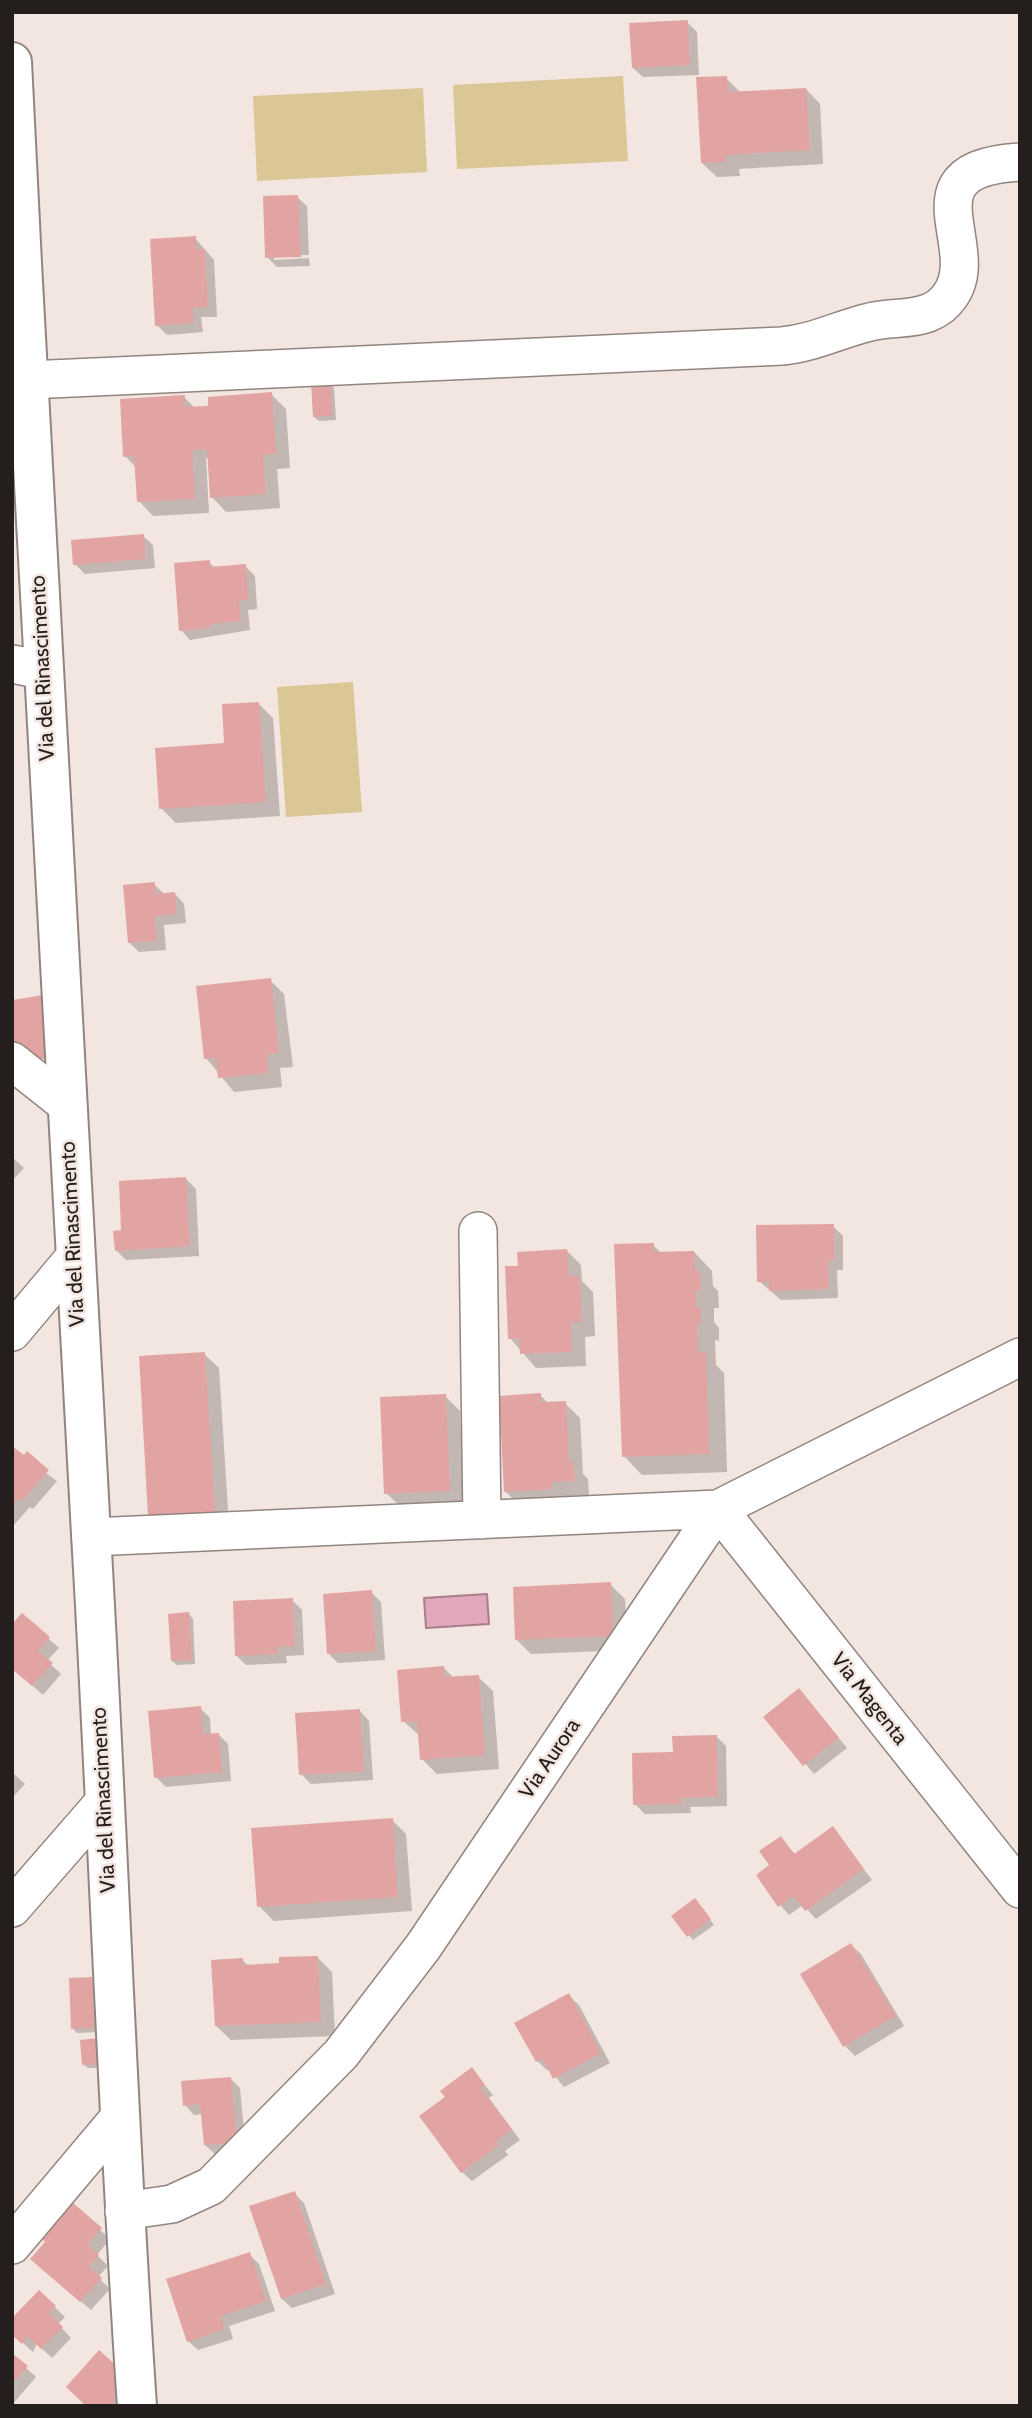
<!DOCTYPE html>
<html>
<head>
<meta charset="utf-8">
<style>
	body { margin:0 }
	#map { position:relative; width:1032px; height:2418px; overflow:hidden; background:#f3e5df; font-family:Cabin,sans-serif }
	canvas { display:block }
	.frame { position:absolute; inset:0; border:14px solid #241f1d; pointer-events:none }
</style>
</head>
<body>
<div id="map">
<canvas width="1032" height="2418"></canvas>
<div class="frame"></div>
</div>
<script>
const c = document.querySelector('canvas').getContext('2d');
c.lineJoin = 'round';
function fillPath(path, color) { c.fillStyle = color; c.fill(path, 'evenodd'); }
function trace(path, color, width, dash) { c.strokeStyle = color; c.lineWidth = width; c.lineCap = dash ? 'butt' : 'round'; c.setLineDash(dash || []); c.stroke(path); }
function label(font, color, halo, rows, align = 'center') {
  c.font = font + ' Cabin,sans-serif'; c.lineWidth = 5; c.setLineDash([]); c.textBaseline = 'middle'; c.strokeStyle = halo; c.fillStyle = color; for (const [text, x, y, turn = 0] of rows) {
    c.save(); c.translate(x, y); c.rotate((+turn || 0) * Math.PI / 180); c.textAlign = isNaN(turn) ? turn : align; if (halo) c.strokeText(text, 0, 0); c.fillText(text, 0, 0); c.restore();
  }
}
fillPath(new Path2D(`
	M 623,76 L 628,161 L 457,169 L 453,85 Z
	M 423,88 L 427,172 L 257,181 L 253,96 Z
	M 353,682 L 362,812 L 286,817 L 277,687 Z`), '#dbc695');
const water = new Path2D(`
	M 487,1594 L 489,1624 L 426,1628 L 424,1598 Z`);
fillPath(water, '#e1a7ba');
trace(water, '#a87e8b', 2);
fillPath(new Path2D(`
	M 687,22 L 697,32 L 699,75 L 643,77 L 633,68 Z
	M 726,78 L 741,93 L 806,89 L 820,104 L 823,164 L 739,169 L 740,176 L 717,177 L 702,163 Z
	M 297,197 L 307,206 L 309,255 L 274,256 L 274,260 L 309,258 L 310,266 L 277,267 L 267,257 Z
	M 195,238 L 214,260 L 217,317 L 201,317 L 203,332 L 167,335 L 157,325 Z
	M 330,384 L 334,388 L 336,420 L 319,421 L 314,417 Z
	M 271,394 L 286,409 L 290,468 L 277,469 L 280,508 L 226,512 L 212,497 L 209,458 L 206,458 L 209,513 L 153,516 L 139,501 L 137,468 L 125,456 L 184,397 L 195,408 Z
	M 143,536 L 153,545 L 155,568 L 85,574 L 75,564 Z
	M 209,562 L 216,569 L 245,566 L 255,576 L 257,609 L 248,610 L 250,630 L 190,640 L 181,630 Z
	M 12,570 L 14,601 L 12,601 Z
	M 259,704 L 273,718 L 280,816 L 176,823 L 161,808 L 226,745 Z
	M 154,884 L 165,895 L 175,894 L 184,904 L 186,923 L 164,925 L 166,950 L 139,952 L 129,942 Z
	M 270,980 L 284,994 L 293,1067 L 280,1068 L 282,1087 L 234,1092 L 206,1058 Z
	M 12,1157 L 24,1168 L 12,1181 Z
	M 186,1179 L 196,1189 L 199,1256 L 126,1260 L 116,1250 L 123,1232 Z
	M 833,1226 L 843,1236 L 843,1270 L 837,1270 L 838,1298 L 781,1300 L 759,1281 Z
	M 653,1245 L 662,1254 L 694,1252 L 712,1271 L 713,1286 L 718,1291 L 719,1308 L 714,1308 L 714,1322 L 719,1328 L 719,1341 L 715,1340 L 716,1365 L 724,1373 L 727,1472 L 642,1475 L 624,1456 Z
	M 567,1251 L 581,1265 L 582,1281 L 593,1292 L 595,1336 L 585,1337 L 586,1366 L 536,1368 L 510,1338 L 519,1267 Z
	M 204,1354 L 219,1368 L 229,1526 L 165,1530 L 150,1515 Z
	M 540,1395 L 549,1404 L 565,1403 L 580,1418 L 583,1474 L 588,1479 L 589,1495 L 565,1496 L 566,1503 L 520,1506 L 505,1491 Z
	M 445,1396 L 460,1411 L 464,1505 L 401,1507 L 386,1493 Z
	M 12,1448 L 57,1481 L 33,1509 L 30,1507 L 12,1527 Z
	M 610,1584 L 625,1599 L 627,1650 L 531,1654 L 517,1640 Z
	M 371,1592 L 381,1602 L 385,1660 L 338,1663 L 328,1653 Z
	M 292,1600 L 302,1610 L 304,1655 L 286,1656 L 287,1663 L 246,1665 L 236,1655 Z
	M 189,1614 L 193,1619 L 195,1664 L 177,1665 L 172,1661 Z
	M 22,1615 L 59,1648 L 47,1661 L 61,1674 L 43,1695 L 12,1668 Z
	M 444,1668 L 454,1678 L 478,1677 L 493,1691 L 499,1769 L 437,1774 L 422,1759 L 420,1736 L 403,1721 Z
	M 808,1700 L 847,1748 L 814,1774 L 766,1717 Z
	M 200,1708 L 210,1718 L 211,1735 L 218,1734 L 228,1744 L 231,1781 L 166,1787 L 156,1777 Z
	M 360,1711 L 369,1721 L 373,1780 L 311,1784 L 301,1774 Z
	M 716,1736 L 726,1746 L 727,1806 L 690,1807 L 691,1813 L 645,1814 L 635,1804 L 675,1754 Z
	M 12,1772 L 25,1784 L 12,1798 Z
	M 392,1820 L 406,1834 L 412,1911 L 274,1921 L 259,1906 Z
	M 833,1828 L 872,1880 L 816,1919 L 803,1905 L 789,1915 L 780,1905 L 780,1838 L 796,1855 Z
	M 699,1905 L 714,1925 L 693,1940 L 674,1916 Z
	M 851,1945 L 861,1954 L 904,2026 L 855,2056 L 845,2046 Z
	M 317,1957 L 332,1972 L 335,2036 L 231,2040 L 216,2026 L 242,1960 L 249,1966 L 281,1965 Z
	M 91,1979 L 96,1984 L 98,2032 L 77,2033 L 73,2029 Z
	M 569,1996 L 579,2005 L 610,2063 L 564,2087 L 549,2069 L 547,2070 L 537,2061 Z
	M 82,2041 L 104,2068 L 88,2068 L 83,2064 Z
	M 472,2070 L 493,2095 L 489,2098 L 520,2140 L 505,2151 L 508,2155 L 472,2181 L 462,2172 L 447,2097 Z
	M 230,2078 L 240,2088 L 246,2152 L 215,2154 L 205,2145 L 203,2114 L 194,2115 L 185,2105 Z
	M 294,2193 L 304,2203 L 335,2294 L 292,2308 L 282,2299 Z
	M 72,2205 L 110,2239 L 97,2255 L 108,2266 L 98,2277 L 110,2289 L 91,2310 L 42,2268 L 47,2242 Z
	M 249,2254 L 259,2264 L 275,2311 L 229,2326 L 233,2339 L 198,2350 L 188,2341 Z
	M 39,2292 L 65,2317 L 58,2324 L 71,2338 L 52,2358 L 37,2344 L 33,2352 L 12,2333 Z
	M 12,2355 L 36,2377 L 12,2405 Z
	M 117,2369 L 123,2406 L 88,2406 Z`), '#0003');
fillPath(new Path2D(`
	M 688,20 L 690,65 L 632,68 L 629,23 Z
	M 727,76 L 728,92 L 806,88 L 810,150 L 726,155 L 726,162 L 701,163 L 696,77 Z
	M 298,195 L 301,257 L 265,258 L 263,196 Z
	M 196,236 L 196,249 L 205,249 L 208,307 L 193,308 L 194,323 L 155,326 L 150,239 Z
	M 331,382 L 332,416 L 313,417 L 311,383 Z
	M 272,392 L 276,454 L 263,455 L 266,494 L 210,498 L 207,449 L 192,450 L 195,499 L 137,502 L 134,456 L 123,457 L 120,399 L 185,395 L 185,407 L 208,406 L 208,397 Z
	M 144,534 L 146,559 L 73,565 L 71,540 Z
	M 210,560 L 210,567 L 246,564 L 248,600 L 239,601 L 241,621 L 210,624 L 211,628 L 179,631 L 174,563 Z
	M 259,702 L 266,802 L 159,809 L 155,748 L 224,743 L 222,704 Z
	M 155,882 L 155,894 L 175,892 L 177,914 L 155,916 L 157,941 L 128,943 L 123,885 Z
	M 271,978 L 279,1053 L 267,1054 L 268,1073 L 218,1078 L 216,1058 L 204,1059 L 196,986 Z
	M 50,994 L 49,1058 L 20,1063 L 12,1058 L 12,1000 Z
	M 186,1177 L 190,1246 L 115,1251 L 113,1231 L 121,1230 L 119,1181 Z
	M 834,1224 L 834,1261 L 828,1261 L 829,1289 L 769,1291 L 769,1282 L 757,1282 L 756,1225 Z
	M 654,1243 L 654,1252 L 694,1251 L 695,1271 L 700,1271 L 701,1290 L 696,1290 L 696,1307 L 701,1307 L 701,1323 L 697,1323 L 698,1353 L 706,1352 L 709,1454 L 622,1457 L 614,1244 Z
	M 567,1249 L 569,1276 L 579,1276 L 582,1322 L 571,1323 L 572,1352 L 520,1354 L 519,1338 L 508,1339 L 505,1266 L 518,1266 L 517,1252 Z
	M 205,1352 L 215,1512 L 148,1516 L 139,1356 Z
	M 541,1393 L 541,1402 L 566,1401 L 569,1463 L 574,1462 L 575,1481 L 552,1482 L 552,1489 L 504,1492 L 499,1396 Z
	M 446,1394 L 450,1491 L 384,1494 L 380,1397 Z
	M 12,1446 L 24,1455 L 27,1451 L 49,1470 L 22,1501 L 19,1498 L 12,1506 Z
	M 611,1582 L 613,1636 L 515,1640 L 513,1587 Z
	M 372,1590 L 376,1651 L 327,1654 L 323,1594 Z
	M 293,1598 L 295,1646 L 277,1647 L 278,1654 L 235,1656 L 233,1601 Z
	M 189,1612 L 192,1660 L 171,1661 L 168,1614 Z
	M 22,1613 L 50,1637 L 38,1651 L 53,1663 L 32,1686 L 12,1669 L 12,1624 Z
	M 444,1666 L 445,1677 L 479,1675 L 485,1755 L 420,1760 L 417,1722 L 401,1722 L 397,1670 Z
	M 799,1688 L 839,1738 L 803,1766 L 763,1717 Z
	M 201,1706 L 203,1734 L 219,1733 L 222,1772 L 154,1778 L 148,1711 Z
	M 360,1709 L 364,1771 L 299,1775 L 295,1713 Z
	M 717,1735 L 718,1797 L 681,1798 L 682,1804 L 633,1805 L 632,1753 L 673,1752 L 672,1736 Z
	M 393,1818 L 398,1897 L 257,1907 L 251,1828 Z
	M 833,1826 L 864,1869 L 805,1911 L 794,1896 L 778,1907 L 756,1875 L 769,1865 L 759,1851 L 781,1836 L 794,1854 Z
	M 695,1898 L 711,1919 L 687,1937 L 671,1916 Z
	M 851,1943 L 896,2016 L 843,2047 L 800,1974 Z
	M 318,1956 L 321,2022 L 215,2026 L 211,1960 L 243,1958 L 243,1965 L 279,1963 L 279,1957 Z
	M 92,1977 L 94,2028 L 71,2029 L 69,1978 Z
	M 569,1993 L 601,2053 L 553,2079 L 542,2058 L 536,2062 L 514,2023 Z
	M 99,2038 L 101,2064 L 82,2065 L 80,2040 Z
	M 472,2067 L 485,2085 L 480,2088 L 512,2129 L 496,2141 L 499,2145 L 461,2173 L 419,2116 L 445,2097 L 440,2091 Z
	M 231,2077 L 237,2143 L 204,2145 L 200,2104 L 183,2106 L 181,2081 Z
	M 295,2191 L 326,2284 L 281,2299 L 249,2206 Z
	M 72,2202 L 102,2228 L 87,2245 L 99,2255 L 89,2267 L 102,2278 L 80,2302 L 30,2259 L 45,2242 L 41,2238 Z
	M 250,2252 L 266,2301 L 221,2316 L 224,2329 L 187,2342 L 166,2279 Z
	M 39,2290 L 56,2306 L 49,2313 L 63,2327 L 41,2349 L 27,2336 L 22,2344 L 12,2335 L 12,2318 Z
	M 99,2350 L 118,2367 L 113,2406 L 86,2406 L 66,2387 Z
	M 12,2353 L 28,2366 L 12,2384 Z`), '#e2a4a3');
const street = new Path2D(`
	M 28,380 L 782,346 C 814,343 840,329 870,322 C 889,317 910,320 928,313 C 936,310 944,304 949,297 C 987,248 899,169 1020,162
	M 12,664 L 43,670
	M 12,1061 L 65,1103
	M 478,1231 L 482,1520
	M 12,1332 L 74,1258
	M 718,1509 L 1020,1889
	M 91,1537 L 718,1509
	M 12,1908 L 105,1801
	M 124,2211 L 172,2204 L 211,2186 L 341,2054 L 423,1947 L 718,1509 L 1020,1357
	M 12,2245 L 119,2118`);
const secondary = new Path2D(`
	M 12,62 C 36,553 63,1044 91,1534 C 108,1825 117,2115 137,2406`);
trace(street, '#928580', 40);
trace(secondary, '#928580', 42);
trace(street, '#fff', 37);
trace(secondary, '#fff', 38);
label('21px', '#241f1d', '#f3e5df', [
	["Via del Rinascimento",43,668,-93],
	["Via del Rinascimento",73,1234,-93],
	["Via Magenta",869,1699,52],
	["Via Aurora",550,1759,-56],
	["Via del Rinascimento",104,1800,-93]
]);
</script>
</body>
</html>
